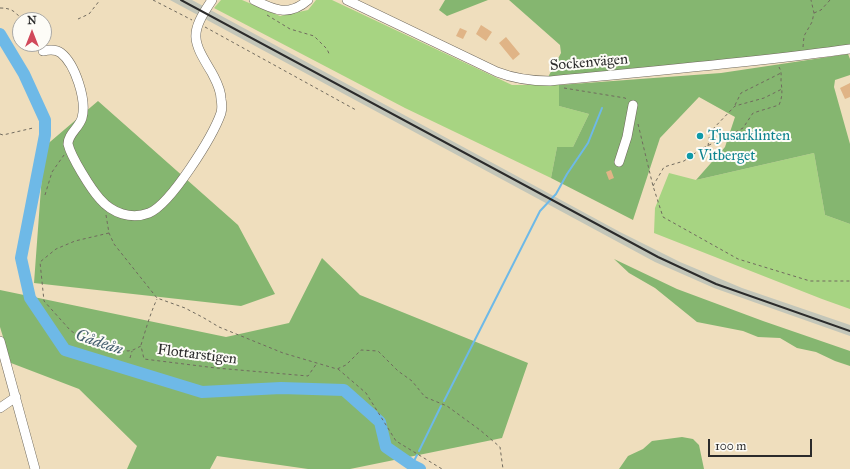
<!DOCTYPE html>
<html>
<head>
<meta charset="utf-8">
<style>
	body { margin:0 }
	#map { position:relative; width:850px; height:469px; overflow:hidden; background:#efdebd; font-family:"IM FELL Great Primer",serif }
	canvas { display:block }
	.north { position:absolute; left:12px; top:12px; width:40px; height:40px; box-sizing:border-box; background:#fdfcf7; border:1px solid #a9a8a5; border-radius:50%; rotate:0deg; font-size:11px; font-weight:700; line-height:16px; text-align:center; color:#2b2b2b }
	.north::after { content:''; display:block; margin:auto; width:14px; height:18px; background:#d1495b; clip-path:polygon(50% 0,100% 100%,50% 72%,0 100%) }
	.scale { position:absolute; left:708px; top:439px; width:104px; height:18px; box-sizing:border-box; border:2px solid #2b2b2b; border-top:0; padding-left:5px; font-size:12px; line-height:14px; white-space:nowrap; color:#2b2b2b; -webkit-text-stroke:3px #fdfcf7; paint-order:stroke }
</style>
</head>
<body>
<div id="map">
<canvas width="850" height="469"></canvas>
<div class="north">N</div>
<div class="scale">100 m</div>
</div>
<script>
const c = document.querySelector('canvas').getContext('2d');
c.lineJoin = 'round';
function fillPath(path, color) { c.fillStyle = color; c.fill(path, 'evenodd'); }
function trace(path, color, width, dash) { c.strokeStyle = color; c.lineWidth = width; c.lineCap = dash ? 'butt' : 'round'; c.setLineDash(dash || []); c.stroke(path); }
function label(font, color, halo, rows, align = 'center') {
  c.font = font + ' "IM FELL Great Primer",serif'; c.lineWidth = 4; c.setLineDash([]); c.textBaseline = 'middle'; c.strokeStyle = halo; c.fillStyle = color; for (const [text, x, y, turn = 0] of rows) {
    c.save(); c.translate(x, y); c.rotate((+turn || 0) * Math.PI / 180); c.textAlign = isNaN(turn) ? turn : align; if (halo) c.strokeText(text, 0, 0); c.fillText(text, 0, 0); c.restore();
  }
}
fillPath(new Path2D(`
	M 170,0 L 192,0 L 620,232 L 680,262 L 742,288 L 850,325 L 850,336 L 714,288 L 655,262 Z`), '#c3c6b9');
fillPath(new Path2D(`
	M 221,0 L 242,0 L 280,16 L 308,10 L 316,0 L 332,0 L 512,85 L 559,85 L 559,106 L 589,114 L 573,147 L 557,147 L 551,178 L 405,108 L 214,8 Z
	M 814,153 L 825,215 L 850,224 L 850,309 L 822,299 L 654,233 L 655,208 L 669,173 L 696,180 Z`), '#a7d482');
fillPath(new Path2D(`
	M 445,0 L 488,0 L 447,16 L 439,10 Z
	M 509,0 L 850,0 L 850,47 L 547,79 L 561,53 L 560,45 Z
	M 848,54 L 850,59 L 850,75 L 835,80 L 834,87 L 850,144 L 850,224 L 825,215 L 814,153 L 696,180 L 725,147 L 735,117 L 699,97 L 660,138 L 633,220 L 551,178 L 557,147 L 573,147 L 589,114 L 559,106 L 559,85 L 721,73 Z
	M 98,101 L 238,225 L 275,294 L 241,306 L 34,283 L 44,147 Z
	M 322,258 L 360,295 L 528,363 L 502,438 L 350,469 L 308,469 L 217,456 L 210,469 L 127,469 L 137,446 L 79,389 L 11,363 L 0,327 L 0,290 L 226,337 L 289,323 Z
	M 614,259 L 677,289 L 763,321 L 850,351 L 850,366 L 835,361 L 816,352 L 797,348 L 780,338 L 758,337 L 743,331 L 697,322 L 655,288 L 629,273 Z
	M 682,437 L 693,439 L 699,445 L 704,469 L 619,469 L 628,456 L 643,449 L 652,441 Z`), '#85b670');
trace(new Path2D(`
	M 444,401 L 540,211 L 556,194 L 567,174 L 588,143 L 602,108
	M 419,451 L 441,406
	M 412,465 L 417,455`), '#6eb9e7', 2);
trace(new Path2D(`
	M 0,34 L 24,74 L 45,120 L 45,135 L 21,258 L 30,298 L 65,350 L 202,392 L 281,388 L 344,390 L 380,422 L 386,447 L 412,465 L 420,469`), '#6eb9e7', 12);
fillPath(new Path2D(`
	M 481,25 L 492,32 L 486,41 L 476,34 Z
	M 460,28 L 467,31 L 463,39 L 456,36 Z
	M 506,37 L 520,54 L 513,60 L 499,43 Z
	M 850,83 L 850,97 L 845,99 L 840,88 Z
	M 611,170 L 614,178 L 609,180 L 606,172 Z`), '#e0b486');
const minor = new Path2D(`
	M 254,0 C 274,10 289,17 308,0
	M 347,0 L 497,72 C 515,79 531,81 550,81 C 650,71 750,63 850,49
	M 43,51 C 48,50 56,49 61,53 C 75,64 87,100 82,118 C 79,128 68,134 68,144 C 71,157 91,189 100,199 C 112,213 131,220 149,213 C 171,204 213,136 221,113 C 222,109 222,104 221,99 C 221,89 216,81 212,73 C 192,40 189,34 212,0
	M 619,162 L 627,137 L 633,105
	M 0,341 L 35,469
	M 0,408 L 16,397`);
trace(minor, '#706a5e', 10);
trace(new Path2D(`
	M 153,0 L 192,20
	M 0,8 C 11,8 15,11 22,20
	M 814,13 L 821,10 L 830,0
	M 267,15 L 290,29 L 314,36 L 327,49 L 330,56
	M 78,19 L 89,14 L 100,0
	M 205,27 L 356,110
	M 803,47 L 804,36 L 812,22 L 814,13 L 811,0
	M 564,88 L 625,98 L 628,100
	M 735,105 L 741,93 L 781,73
	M 638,124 L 653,186 L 663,217 L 738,259 L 810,281 L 850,281
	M 0,134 L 3,135 L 33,128
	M 708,146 L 710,132 L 735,106 L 764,98 L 782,89
	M 653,186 L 664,167 L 684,161 L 701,149 L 734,133 L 743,128 L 753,113 L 779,105 C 783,96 782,90 781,81 C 781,76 782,72 779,67
	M 45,195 L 52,172 L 64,155
	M 106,215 L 109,233 L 114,244 L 157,298 L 185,308 L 204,318 L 219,327 L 283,353 L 337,369 L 346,365 L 361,350 L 378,351 L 398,371 L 412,381 L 425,397 L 447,406 L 480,430 L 500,447 L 503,469
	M 109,233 L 75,241 L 56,249 L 40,262 L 44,301 L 70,330 L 86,342 L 128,351 L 133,350 L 141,346 L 144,359 L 216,368 L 308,376 L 317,363
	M 141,345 C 146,329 150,314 157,299
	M 130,358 L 132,351
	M 338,369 L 366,393 L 396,441 L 442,469`), '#706a5e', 1, [3, 3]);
trace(minor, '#fff', 9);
trace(new Path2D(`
	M 181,0 L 658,257 L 716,284 L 850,331`), '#2b2b2b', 2);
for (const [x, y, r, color] of [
	[700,136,4,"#0f9aa8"],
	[690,156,4,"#0f9aa8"]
]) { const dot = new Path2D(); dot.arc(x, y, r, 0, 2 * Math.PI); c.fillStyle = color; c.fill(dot); trace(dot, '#fdfcf7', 1.5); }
label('15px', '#2b2b2b', '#fdfcf7', [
	["Sockenvägen",589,63,-5],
	["Flottarstigen",197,355,7]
]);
label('15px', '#0d838f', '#fdfcf7', [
	["Tjusarklinten",708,136],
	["Vitberget",698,156]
], 'left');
label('italic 16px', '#425d6d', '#fdfcf7', [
	["Gådeån",99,343,19]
]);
</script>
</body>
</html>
